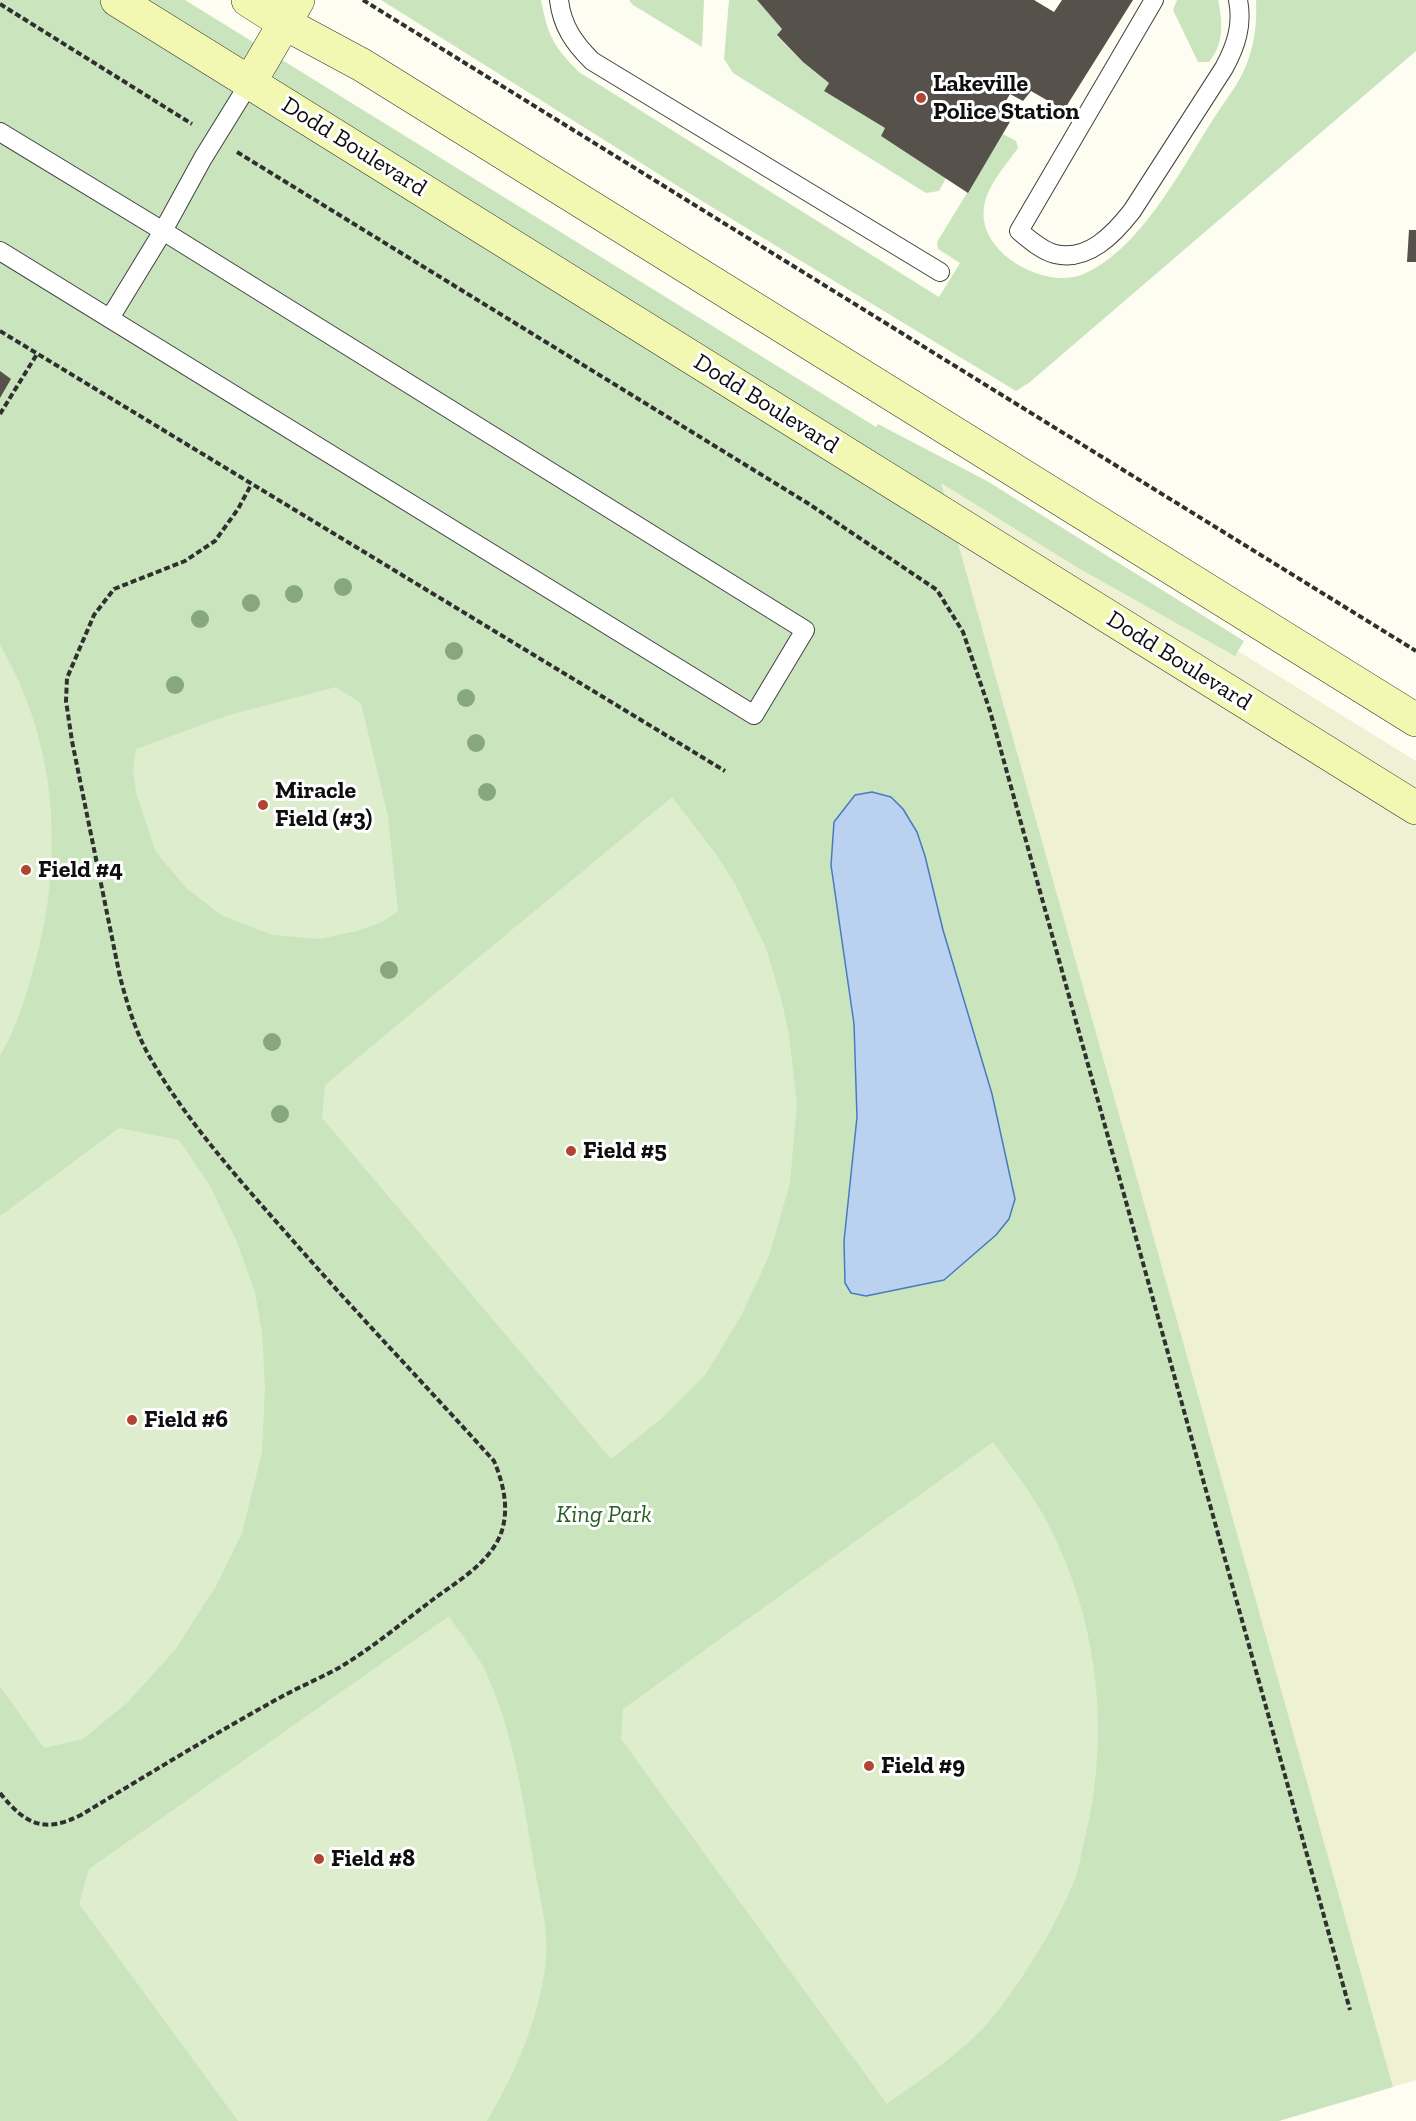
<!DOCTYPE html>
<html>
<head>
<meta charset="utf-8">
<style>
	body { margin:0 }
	canvas { display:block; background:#fefdf1 }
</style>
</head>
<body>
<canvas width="1416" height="2121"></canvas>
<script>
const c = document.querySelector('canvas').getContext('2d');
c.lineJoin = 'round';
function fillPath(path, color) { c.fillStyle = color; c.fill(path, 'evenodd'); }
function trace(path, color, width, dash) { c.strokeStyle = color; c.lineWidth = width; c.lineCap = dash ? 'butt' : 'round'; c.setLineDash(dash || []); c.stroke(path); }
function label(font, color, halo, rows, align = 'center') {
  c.font = font + ' "Zilla Slab",serif'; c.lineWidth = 6; c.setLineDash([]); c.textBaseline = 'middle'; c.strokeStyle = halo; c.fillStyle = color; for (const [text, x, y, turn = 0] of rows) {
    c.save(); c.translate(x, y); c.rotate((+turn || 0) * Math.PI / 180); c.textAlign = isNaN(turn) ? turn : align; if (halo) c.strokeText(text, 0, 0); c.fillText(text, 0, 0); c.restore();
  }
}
fillPath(new Path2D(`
	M 935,464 L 1416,761 L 1416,2080 L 1393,2087 Z`), '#eef1d3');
fillPath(new Path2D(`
	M 0,0 L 185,0 L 876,427 L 878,424 L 987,481 L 1244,641 L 1235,656 L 1080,569 L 941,483 L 1393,2087 L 1279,2121 L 0,2121 Z
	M 381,0 L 541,0 C 548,36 553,46 579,72 L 939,297 L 960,263 L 938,249 L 937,242 L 1003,134 L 1016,141 L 1018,148 C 1006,165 987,186 984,207 C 977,252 1043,289 1081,275 C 1138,253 1181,170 1212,121 C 1223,103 1240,83 1247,63 C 1255,42 1257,22 1256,0 L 1416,0 L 1416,51 L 1030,382 L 1016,391 L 692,195 Z
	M 629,0 L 704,0 L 702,47 L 633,5 Z
	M 729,0 L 757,0 L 782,29 L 777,36 L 803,62 L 829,83 L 824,91 L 885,128 L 881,136 L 946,178 L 939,191 L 926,193 L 733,73 L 724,59 Z
	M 1177,0 L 1218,0 C 1223,22 1224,44 1209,62 L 1198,62 L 1173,10 Z`), '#cae5bd');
fillPath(new Path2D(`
	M 0,645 C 61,748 65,872 29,984 C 22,1009 13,1034 0,1056 Z
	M 336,687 L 361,703 L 388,816 L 398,911 L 382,922 L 357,931 L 320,939 L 273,935 L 223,916 L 186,888 L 156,852 L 136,793 L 133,770 L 136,749 L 229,715 Z
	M 672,797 L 716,854 L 736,886 L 766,948 L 781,998 L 789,1035 L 797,1104 L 790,1183 L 769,1256 L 740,1318 L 705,1375 L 661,1419 L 611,1459 L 322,1118 L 325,1085 Z
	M 119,1128 L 179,1140 L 209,1184 L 237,1242 L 255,1292 L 262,1333 L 265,1387 L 262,1452 L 242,1533 L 216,1586 L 175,1650 L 127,1703 L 83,1739 L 44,1748 L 0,1686 L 0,1216 Z
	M 993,1442 C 1010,1465 1028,1488 1042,1513 C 1097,1611 1112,1729 1085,1838 C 1082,1849 1080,1862 1077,1873 C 1060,1920 1024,1979 992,2018 C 965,2051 922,2079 887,2104 L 621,1739 L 623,1709 Z
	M 449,1616 C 461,1635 479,1655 488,1677 C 515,1738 524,1805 535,1870 C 540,1900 549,1930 546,1960 C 540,2017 516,2072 487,2121 L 238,2121 L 79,1904 L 89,1869 Z`), '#ddedce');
const water = new Path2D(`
	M 872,792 L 891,797 L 903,809 L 917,832 L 925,856 L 943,930 L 992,1094 L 1015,1199 L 1009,1219 L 996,1235 L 944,1280 L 866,1296 L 851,1293 L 845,1283 L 844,1241 L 857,1117 L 854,1024 L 831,865 L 834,822 L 855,795 Z`);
fillPath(water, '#bad2f0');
trace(water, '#487ac0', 1.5);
fillPath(new Path2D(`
	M 757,0 L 1034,0 L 1054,12 L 1062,0 L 1133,0 L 1064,110 L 1031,91 L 1023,101 L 1010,94 L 1000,111 L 1011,120 L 968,193 L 881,136 L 885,128 L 824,91 L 829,83 L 803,62 L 777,35 L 782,29 Z
	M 1409,230 L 1416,230 L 1416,262 L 1407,262 Z
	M 0,371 L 11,379 L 0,398 Z`), '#56514b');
const lane = new Path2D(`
	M 559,0 C 562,26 574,43 592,61 L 940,272
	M 1154,0 L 1019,231 C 1029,239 1042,251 1055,254 C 1088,262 1114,234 1132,211 L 1224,68 C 1236,46 1243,25 1238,0
	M 0,132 L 163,231 L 203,158 L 250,82
	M 0,251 L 754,715 L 805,630 L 163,231 L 110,318`);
const secondary = new Path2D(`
	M 117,0 L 1416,808
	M 248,0 L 284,23 L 362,65 L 1416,720
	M 250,82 L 298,0`);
trace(lane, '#414141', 20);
trace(secondary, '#303030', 34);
trace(new Path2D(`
	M 363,0 L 1416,651
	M 0,4 L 192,124
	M 237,152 L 809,504 L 937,590 L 963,632 L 990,711 L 1350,2010
	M 0,331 L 725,771
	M 0,414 L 37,354
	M 0,1793 C 25,1824 43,1834 81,1815 C 147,1775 214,1734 281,1697 C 301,1686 323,1677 342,1666 C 373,1647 402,1623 431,1601 C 455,1583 487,1565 500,1536 C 510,1511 504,1485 494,1461 C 428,1388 360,1317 295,1243 C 243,1184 187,1123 148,1054 C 135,1030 127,1003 120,977 L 72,741 L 66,701 L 67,678 L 94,615 L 114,589 L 185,561 L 215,541 L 238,509 L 251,485`), '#303030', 4, [6, 3]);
trace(lane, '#fff', 18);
trace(secondary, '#f2f7b2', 33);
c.fillStyle = '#87a780';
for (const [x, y] of [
	[343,587],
	[294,594],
	[251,603],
	[200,619],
	[454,651],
	[175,685],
	[466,698],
	[476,743],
	[487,792],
	[389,970],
	[272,1042],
	[280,1114]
]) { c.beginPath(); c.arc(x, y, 9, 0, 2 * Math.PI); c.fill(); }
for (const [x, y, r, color] of [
	[921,98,6,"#b14533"],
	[263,805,6,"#b14533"],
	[26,870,6,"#b14533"],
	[571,1151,6,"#b14533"],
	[132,1420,6,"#b14533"],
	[869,1766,6,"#b14533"],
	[319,1859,6,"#b14533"]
]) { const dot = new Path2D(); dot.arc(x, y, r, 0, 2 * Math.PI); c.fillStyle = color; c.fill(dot); trace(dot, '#fff', 2); }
label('bold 24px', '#0e0e0e', '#fff', [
	["Lakeville",933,84],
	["Police Station",933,112],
	["Miracle",275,791],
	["Field (#3)",275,819],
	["Field #4",38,870],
	["Field #5",583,1151],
	["Field #6",144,1420],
	["Field #9",881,1766],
	["Field #8",331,1859]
], 'left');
label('24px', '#0e0e0e', '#fff', [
	["Dodd Boulevard",354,147,32],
	["Dodd Boulevard",766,404,32],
	["Dodd Boulevard",1179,661,32]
]);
label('italic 24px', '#266024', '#fff', [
	["King Park",604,1515]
]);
</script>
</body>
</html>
